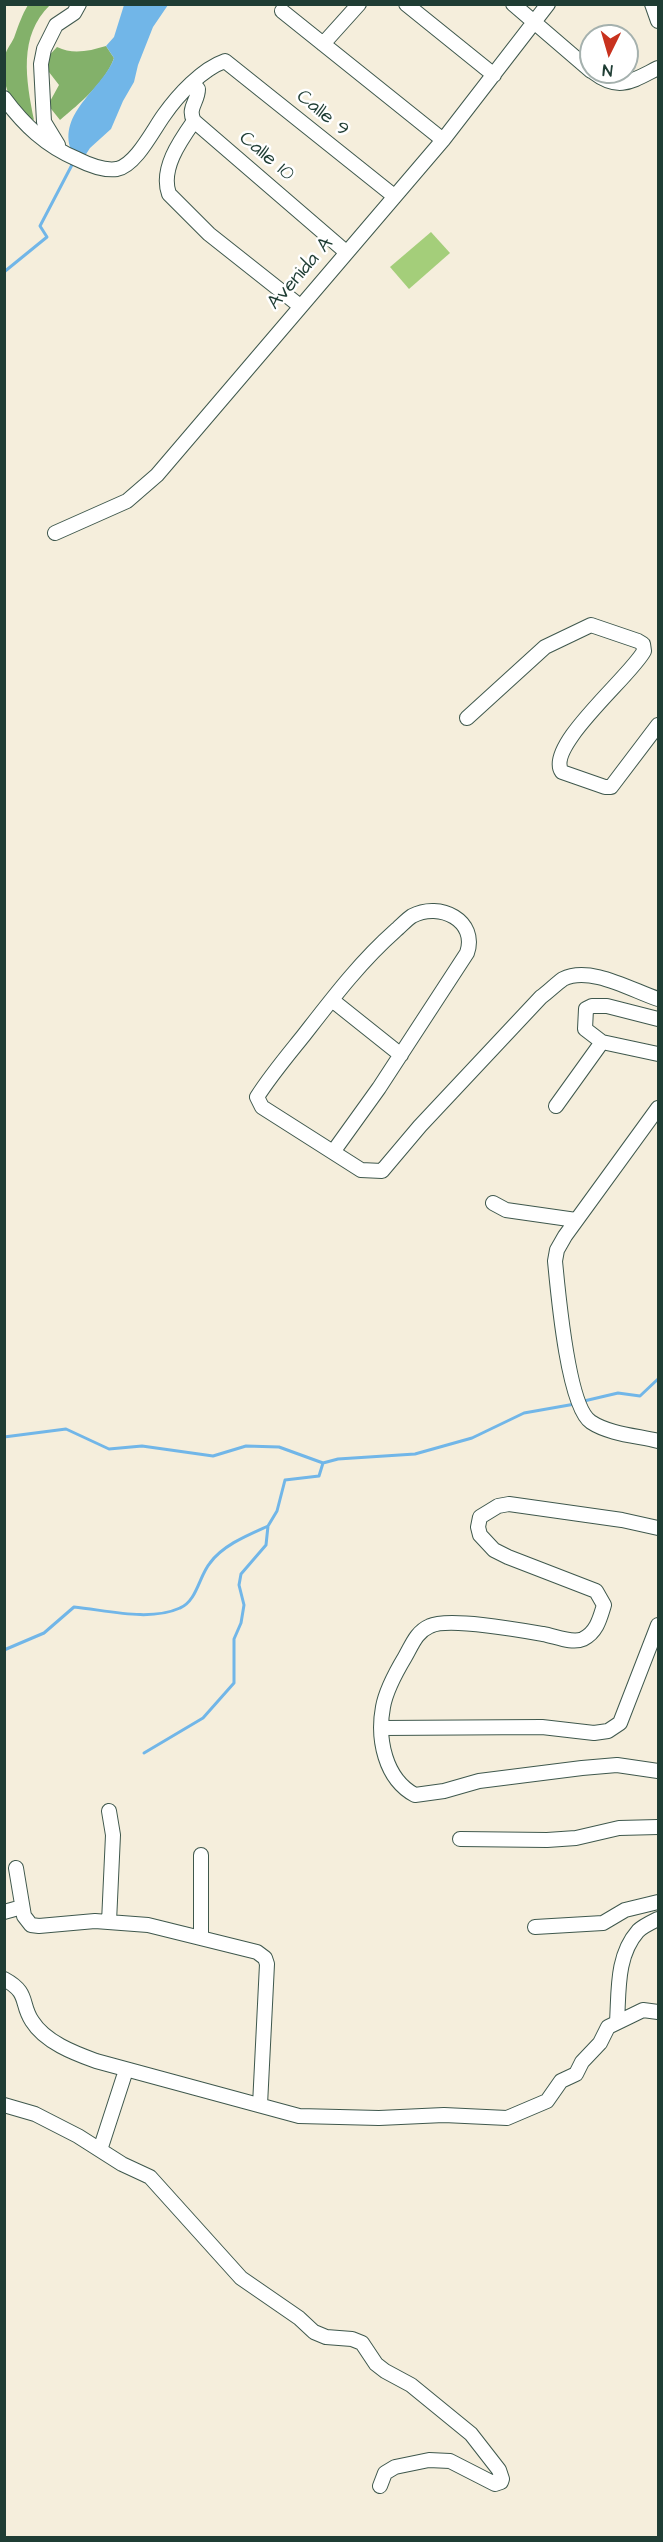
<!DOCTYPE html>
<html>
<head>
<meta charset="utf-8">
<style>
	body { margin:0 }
	#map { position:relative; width:663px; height:2542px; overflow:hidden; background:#f5eedc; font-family:"Architects Daughter",sans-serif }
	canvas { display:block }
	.frame { position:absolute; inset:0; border:6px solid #1f3d34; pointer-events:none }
	.north { position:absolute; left:579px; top:24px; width:60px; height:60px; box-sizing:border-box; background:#fff; border:2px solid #a5b1ae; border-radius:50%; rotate:185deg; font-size:16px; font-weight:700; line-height:24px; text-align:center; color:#1f3d34 }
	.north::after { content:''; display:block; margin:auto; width:21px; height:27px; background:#c8321e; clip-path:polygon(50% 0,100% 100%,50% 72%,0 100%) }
</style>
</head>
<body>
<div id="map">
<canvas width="663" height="2542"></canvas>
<div class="frame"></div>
<div class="north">N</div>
</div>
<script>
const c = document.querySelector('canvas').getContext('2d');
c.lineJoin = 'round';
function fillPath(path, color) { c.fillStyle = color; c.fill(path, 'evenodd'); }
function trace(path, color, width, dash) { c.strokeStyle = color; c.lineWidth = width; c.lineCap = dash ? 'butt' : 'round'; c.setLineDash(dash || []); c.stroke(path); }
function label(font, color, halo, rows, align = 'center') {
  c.font = font + ' "Architects Daughter",sans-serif'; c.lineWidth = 5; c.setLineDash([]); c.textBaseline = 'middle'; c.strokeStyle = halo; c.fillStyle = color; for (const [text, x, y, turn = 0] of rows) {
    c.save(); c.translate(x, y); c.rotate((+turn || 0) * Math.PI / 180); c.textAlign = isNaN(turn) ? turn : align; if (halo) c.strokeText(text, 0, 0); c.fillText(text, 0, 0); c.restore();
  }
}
fillPath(new Path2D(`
	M 431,232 L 450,253 L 409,289 L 390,267 Z`), '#a4ce7a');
fillPath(new Path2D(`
	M 28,5 L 50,5 C 18,36 26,80 34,120 C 10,109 0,82 5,56 C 6,49 13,42 15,35 C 19,24 22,15 28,5 Z
	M 106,46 L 114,58 C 105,83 80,103 60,120 L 48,105 L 59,85 L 42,63 L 57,47 C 73,55 89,51 106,46 Z`), '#83b16a');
fillPath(new Path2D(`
	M 124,5 L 168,5 L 153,27 L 138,65 L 134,82 L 123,101 L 111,129 L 90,148 L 81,162 C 78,158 72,152 70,147 C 60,111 104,87 114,58 L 106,46 L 114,37 Z`), '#71b6e8');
trace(new Path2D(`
	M 4,272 L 47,237 L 40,226 L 74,161
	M 584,1401 L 618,1393 L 640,1396 L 658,1379
	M 4,1437 L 66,1429 L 109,1449 L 142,1446 L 213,1456 L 246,1446 L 279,1447 L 323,1463 L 338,1459 L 415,1454 L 472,1438 L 524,1413 L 575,1404
	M 4,1650 L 44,1633 L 74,1607 C 106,1610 149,1622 180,1608 C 197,1601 199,1576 210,1563 C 223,1545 248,1535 268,1526
	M 144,1753 L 203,1718 L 234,1683 L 234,1639 L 241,1623 L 244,1605 L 239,1585 L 241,1574 L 266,1545 L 268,1526 L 277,1511 L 285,1480 L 319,1476 L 323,1463`), '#71b6e8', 3);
const minor = new Path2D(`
	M 406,4 L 494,75
	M 513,4 L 591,71
	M 652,4 L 658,21
	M 282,11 L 443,140
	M 323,44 L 359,4
	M 593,72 C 619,92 632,81 658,68
	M 193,83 L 198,89 C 198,102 187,108 194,121 L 346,252
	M 4,98 C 24,125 46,146 77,159 C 89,165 104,171 117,169 C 136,165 153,130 164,115 C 178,95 202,69 225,61 L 394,196
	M 194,121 C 180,141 160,169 169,194 L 209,234 L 300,306
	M 58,145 L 44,122 L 41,64 L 44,49 L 56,25 L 74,13 L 79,4
	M 55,533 L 127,501 L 157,475 L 443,140 L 548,4
	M 467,718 L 545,647 L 591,625 L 638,641 L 643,644 L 644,651 C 632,675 544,747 562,772 L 605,787 L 611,787 L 658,725
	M 332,1000 L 401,1055
	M 658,1019 L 607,1006 L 592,1006 L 586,1009 L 585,1029 L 602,1042 L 658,1054
	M 556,1106 L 602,1042
	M 658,1108 L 565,1236 L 557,1250 L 555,1261 C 558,1292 568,1407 591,1422 C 609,1434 638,1436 658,1441
	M 333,1152 L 379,1088 L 467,953 C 478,921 440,901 412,916 C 406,920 400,927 395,931 C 360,962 332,999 304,1035 C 288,1055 271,1075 257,1097 L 262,1107 L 361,1170 L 382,1171 L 420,1126 L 541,997 C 548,992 556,984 563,979 C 590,965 633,991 658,999
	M 493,1203 L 506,1210 L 576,1220
	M 658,1528 L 622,1520 L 509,1504 L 498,1506 L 480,1517 L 478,1527 L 480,1535 L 494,1550 L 508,1557 L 596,1591 L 604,1605 C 600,1618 597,1632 583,1639 C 572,1644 555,1636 543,1634 C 520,1630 448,1617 430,1626 C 416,1632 412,1645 405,1657 C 396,1672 386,1690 383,1707 C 377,1739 385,1779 415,1795 L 444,1791 L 479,1781 L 582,1768 L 617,1765 L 658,1771
	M 382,1728 L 542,1727 L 594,1733 L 608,1731 L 620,1723 L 658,1625
	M 460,1839 L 547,1840 L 576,1838 L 619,1828 L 658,1827
	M 16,1868 L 24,1916 L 31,1925 L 39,1926 L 95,1921 L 148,1925 L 257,1952 L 265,1958 L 267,1964 L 260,2105
	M 4,1912 L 22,1907
	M 109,1922 L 113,1835 L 109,1811
	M 535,1927 L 603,1923 L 625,1910 L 658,1902
	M 201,1938 L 201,1855
	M 4,1979 C 30,1993 20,2003 32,2021 C 45,2042 74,2053 96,2061 L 299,2116 L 379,2118 L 444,2115 L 507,2118 L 547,2101 L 561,2081 L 576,2074 L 582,2062 L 600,2043 L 608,2027 L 643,2010 L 658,2012
	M 617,2022 C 619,1991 616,1956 638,1931 C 643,1926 652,1922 658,1919
	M 4,2105 L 35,2114 L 78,2136 L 122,2164 L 150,2177 L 241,2278 L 299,2318 L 314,2332 L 326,2337 L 352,2339 L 362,2343 L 376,2364 L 385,2371 L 411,2385 L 471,2434 L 499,2470 L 502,2479 L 501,2482 L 495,2484 L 450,2461 L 429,2460 L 395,2467 L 385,2473 L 380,2486
	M 100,2150 L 126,2070`);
trace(minor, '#3f584d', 16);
trace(minor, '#fff', 14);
label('20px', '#1f3d34', '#fff', [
	["Calle 9",322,114,39],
	["Calle 10",266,157,40],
	["Avenida A",301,274,-49]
]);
</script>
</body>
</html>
